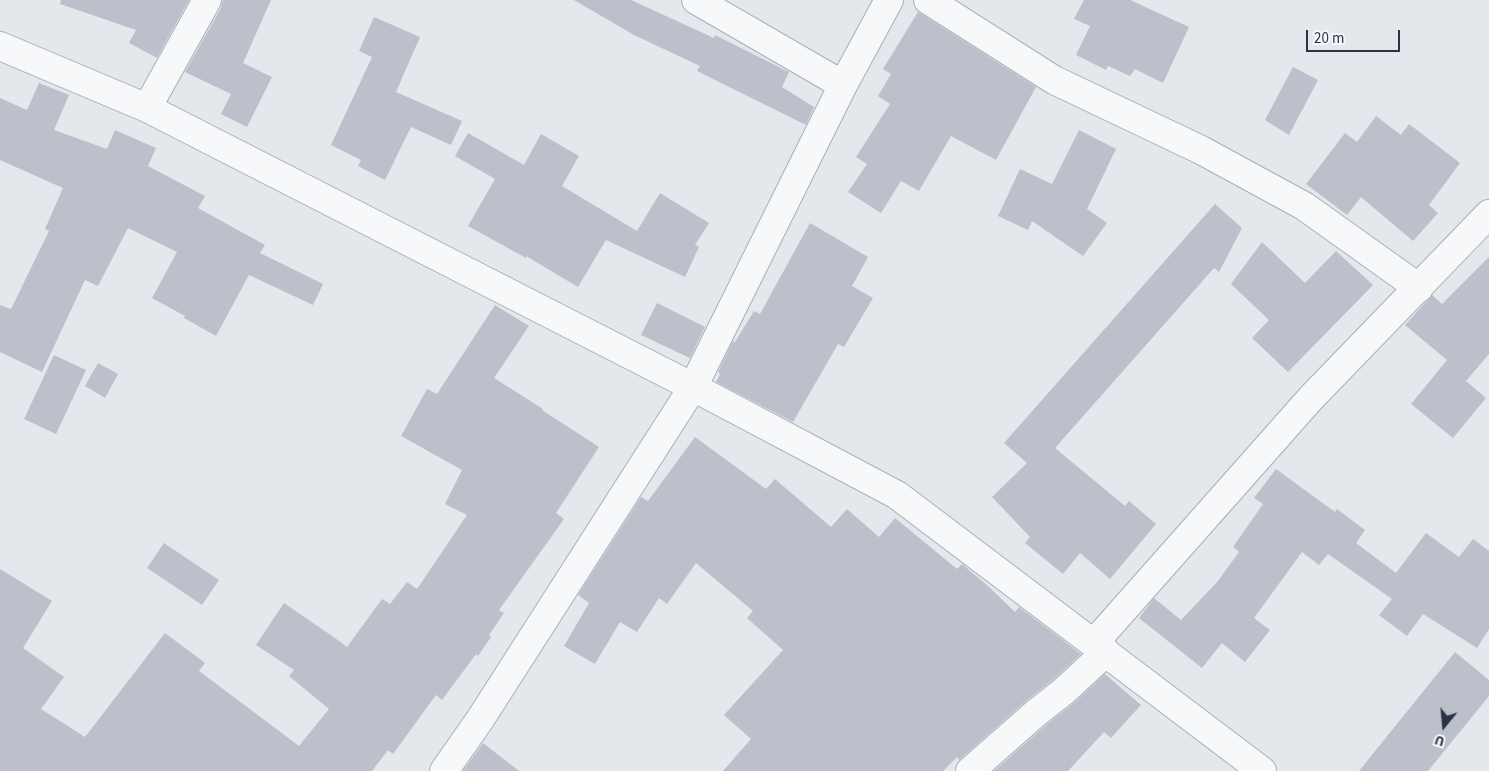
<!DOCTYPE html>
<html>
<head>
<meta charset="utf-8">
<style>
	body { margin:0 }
	#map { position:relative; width:1489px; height:771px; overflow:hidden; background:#e4e7ec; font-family:"Source Sans 3",sans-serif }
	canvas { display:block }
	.north { position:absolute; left:1419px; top:701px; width:50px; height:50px; -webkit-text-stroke:4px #f4f6f9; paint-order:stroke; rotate:197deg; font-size:14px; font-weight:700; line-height:20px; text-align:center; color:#2b3445 }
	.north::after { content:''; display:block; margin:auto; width:18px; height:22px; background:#2b3445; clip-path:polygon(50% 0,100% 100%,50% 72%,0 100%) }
	.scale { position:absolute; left:1306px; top:30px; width:94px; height:22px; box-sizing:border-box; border:2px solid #2b3445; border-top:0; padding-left:6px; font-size:15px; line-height:18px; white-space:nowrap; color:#2b3445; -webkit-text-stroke:4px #f4f6f9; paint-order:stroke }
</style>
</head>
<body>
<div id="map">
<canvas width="1489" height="771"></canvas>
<div class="north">U</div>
<div class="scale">20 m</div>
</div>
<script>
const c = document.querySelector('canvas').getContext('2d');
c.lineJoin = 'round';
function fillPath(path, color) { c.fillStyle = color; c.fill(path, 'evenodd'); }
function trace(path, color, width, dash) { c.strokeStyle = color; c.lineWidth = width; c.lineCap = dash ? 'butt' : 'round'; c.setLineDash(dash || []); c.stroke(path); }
fillPath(new Path2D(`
	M 61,0 L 189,0 L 157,58 L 129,43 L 136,30 L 60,4 Z
	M 223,0 L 271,0 L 243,63 L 272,77 L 247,127 L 221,114 L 231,94 L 185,72 L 221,8 Z
	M 574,0 L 631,0 L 714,38 L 715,35 L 789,72 L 782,87 L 814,107 L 806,125 L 697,71 L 700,66 L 634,35 Z
	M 1084,0 L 1130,0 L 1189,27 L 1163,83 L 1135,69 L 1130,76 L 1108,66 L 1106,70 L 1076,55 L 1090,26 L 1074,19 Z
	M 918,12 L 1036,87 L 996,160 L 951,136 L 919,191 L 901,181 L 881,213 L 848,192 L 867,164 L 856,157 L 890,104 L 878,96 L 891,74 L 883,69 Z
	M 374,17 L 420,37 L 396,92 L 462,121 L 451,145 L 411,127 L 385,180 L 358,166 L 361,160 L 331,145 L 372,57 L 359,51 Z
	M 1293,67 L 1318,80 L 1289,135 L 1265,120 Z
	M 39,83 L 69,95 L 54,130 L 107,149 L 115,130 L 156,148 L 148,166 L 205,196 L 198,208 L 265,245 L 260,253 L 323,284 L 313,305 L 249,275 L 216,336 L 184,318 L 185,316 L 152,298 L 177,252 L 128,228 L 98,286 L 85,280 L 42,372 L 0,352 L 0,305 L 11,309 L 49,231 L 45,229 L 63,188 L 0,160 L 0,98 L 27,110 Z
	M 1376,116 L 1401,135 L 1409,124 L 1460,163 L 1429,205 L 1438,213 L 1413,241 L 1361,197 L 1347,215 L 1306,184 L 1345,133 L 1357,142 Z
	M 1079,130 L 1116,149 L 1087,209 L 1107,223 L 1083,256 L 1032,221 L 1028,230 L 998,216 L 1020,169 L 1052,184 Z
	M 468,133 L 524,165 L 541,134 L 579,156 L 562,186 L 637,231 L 660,193 L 709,223 L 695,245 L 699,247 L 685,277 L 606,240 L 578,287 L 526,256 L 526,258 L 468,226 L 495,179 L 455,156 Z
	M 1215,204 L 1242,228 L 1219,272 L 1214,268 L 1055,448 L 1125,506 L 1129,501 L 1156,524 L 1110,579 L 1080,553 L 1063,574 L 1025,543 L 1030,537 L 992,497 L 1027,463 L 1004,443 Z
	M 810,223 L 868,257 L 852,286 L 873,298 L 844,347 L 838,344 L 793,422 L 716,382 L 720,374 L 718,372 L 733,341 L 735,342 L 754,311 L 760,314 Z
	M 1262,242 L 1305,283 L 1336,251 L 1373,285 L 1288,372 L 1252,338 L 1269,320 L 1231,284 Z
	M 1489,257 L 1489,354 L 1466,381 L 1486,398 L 1453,438 L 1411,404 L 1447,360 L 1405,325 L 1432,295 L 1442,304 Z
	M 657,303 L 705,327 L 690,358 L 641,335 Z
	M 495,305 L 529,326 L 494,378 L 543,409 L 542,410 L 599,447 L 556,513 L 564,519 L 499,610 L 504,613 L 489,635 L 491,637 L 478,656 L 476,654 L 442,700 L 436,695 L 393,754 L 388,750 L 372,771 L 0,771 L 0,569 L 52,601 L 23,648 L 64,677 L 41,709 L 85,737 L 165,633 L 205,663 L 199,671 L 299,746 L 329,709 L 289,676 L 294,670 L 256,645 L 284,603 L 335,638 L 347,647 L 382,599 L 390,604 L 407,582 L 417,589 L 467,515 L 445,504 L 462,470 L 401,436 L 427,389 L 437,394 Z
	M 54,355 L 86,370 L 56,434 L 24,419 Z
	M 98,363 L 118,374 L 105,398 L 85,386 Z
	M 695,437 L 766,489 L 775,479 L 831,527 L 847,509 L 879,537 L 895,518 L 957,569 L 962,564 L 989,587 L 1015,612 L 1019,607 L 1081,654 L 1054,679 L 1026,701 L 959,760 L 957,757 L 943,771 L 723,771 L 751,739 L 724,715 L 783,650 L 747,618 L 753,611 L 696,563 L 667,604 L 659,598 L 637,632 L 620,622 L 595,664 L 564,646 L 589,603 L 578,595 L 641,497 L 648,501 Z
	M 1276,469 L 1335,512 L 1337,509 L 1365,530 L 1356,543 L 1396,573 L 1426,533 L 1459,557 L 1473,539 L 1489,551 L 1489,629 L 1477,648 L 1423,614 L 1407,636 L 1379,615 L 1392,599 L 1328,554 L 1319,565 L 1302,552 L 1254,618 L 1270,630 L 1245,662 L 1222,643 L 1202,668 L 1139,618 L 1154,598 L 1181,620 L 1218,581 L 1239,552 L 1233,547 L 1263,504 L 1254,498 Z
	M 164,543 L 219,580 L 202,605 L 147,568 Z
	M 1455,652 L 1489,680 L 1489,696 L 1428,771 L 1359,771 Z
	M 1105,674 L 1141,705 L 1111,738 L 1104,732 L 1068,771 L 994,771 L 1046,725 L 1075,702 Z
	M 483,743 L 519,771 L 463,771 Z`), '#bbc0ca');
const minor = new Path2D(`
	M 696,0 L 843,85
	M 928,0 L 1054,80 L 1201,150 L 1304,206 L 1419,288
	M 0,46 L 147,108 L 693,387 L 897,495 L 1262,771
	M 147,108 L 207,0
	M 1094,643 L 1311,398 L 1489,214
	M 444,771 L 481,718 L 693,387 L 843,85 L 889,0
	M 970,771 L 1036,713 L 1064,691 L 1106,652`);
trace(minor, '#a9aeb7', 30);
trace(minor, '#f7f8fa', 28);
</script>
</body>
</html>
